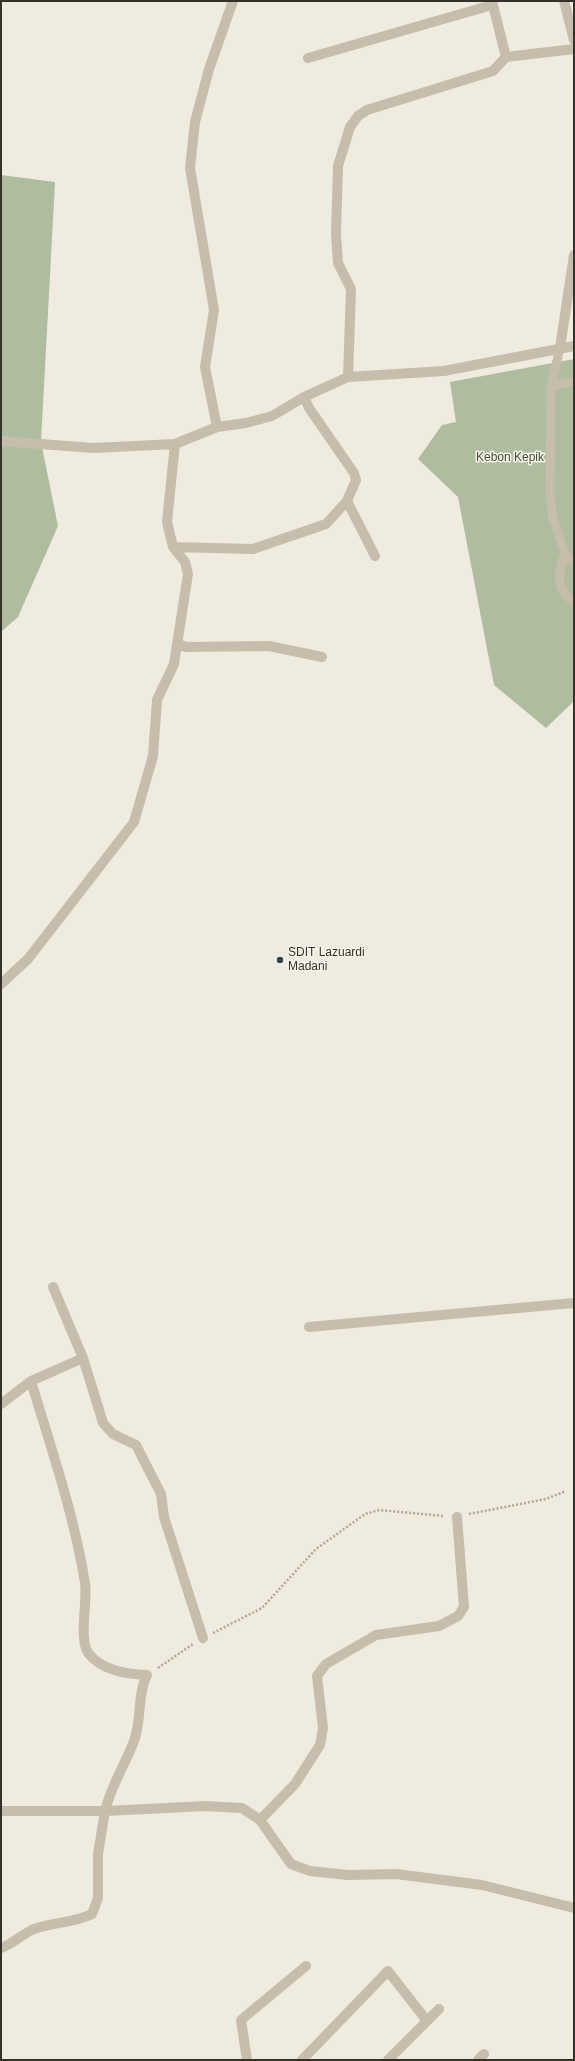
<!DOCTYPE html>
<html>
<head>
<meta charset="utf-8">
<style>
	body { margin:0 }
	#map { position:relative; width:575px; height:2061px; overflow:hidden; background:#efebdf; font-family:Arial,sans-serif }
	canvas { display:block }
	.frame { position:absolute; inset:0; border:2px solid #35302a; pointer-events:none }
</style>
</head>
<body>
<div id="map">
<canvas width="575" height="2061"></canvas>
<div class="frame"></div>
</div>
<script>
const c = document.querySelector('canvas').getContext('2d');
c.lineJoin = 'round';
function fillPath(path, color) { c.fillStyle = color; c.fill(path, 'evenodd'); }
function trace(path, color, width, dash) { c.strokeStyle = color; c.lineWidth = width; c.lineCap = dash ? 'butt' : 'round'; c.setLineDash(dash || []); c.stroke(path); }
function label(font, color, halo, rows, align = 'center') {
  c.font = font + ' Arial,sans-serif'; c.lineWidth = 3; c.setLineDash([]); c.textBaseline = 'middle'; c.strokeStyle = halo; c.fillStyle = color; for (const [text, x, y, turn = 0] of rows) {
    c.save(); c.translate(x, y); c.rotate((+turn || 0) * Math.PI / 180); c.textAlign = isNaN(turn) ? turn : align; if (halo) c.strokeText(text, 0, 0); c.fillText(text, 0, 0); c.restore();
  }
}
fillPath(new Path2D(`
	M 1,175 L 55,182 L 41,442 L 58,526 L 18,617 L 1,632 Z
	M 574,359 L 574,701 L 546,728 L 494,685 L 458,497 L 418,459 L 442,425 L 456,422 L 450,382 Z`), '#aebda0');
trace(new Path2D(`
	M 469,1514 L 546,1499 L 566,1491
	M 213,1633 L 262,1608 L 316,1549 L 365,1514 L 379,1510 L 444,1516
	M 158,1668 L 193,1644`), '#b2a796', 2.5, [2, 2]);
trace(new Path2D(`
	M 560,348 L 551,386 L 550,493 L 553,518 L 565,554 L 574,562
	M 551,386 L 574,381
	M 565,554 C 558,575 554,587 574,602`), '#c6bdac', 9);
trace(new Path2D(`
	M 564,1 L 574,40
	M 506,57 L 574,49
	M 308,58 L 492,5
	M 560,348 L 574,255
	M 348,377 L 351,289 L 338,263 L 336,234 L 338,166 L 350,127 L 358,116 L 367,110 L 493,71 L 506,57 L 492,1
	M 217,427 L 205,367 L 214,310 L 190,168 L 195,122 L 209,69 L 233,1
	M 1,441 L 93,448 L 175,444 L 217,427 L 246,423 L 272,416 L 304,397 L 348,377 L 444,371 L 574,346
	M 347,501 L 375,556
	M 173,547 L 253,549 L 326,524 L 347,501 L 356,480 L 354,473 L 309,408 L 304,397
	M 178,644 L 186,647 L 269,646 L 322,657
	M 1,984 L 28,959 L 134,822 L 153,756 L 157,700 L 174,664 L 188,574 L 185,562 L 173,547 L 167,522 L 175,444
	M 309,1327 L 574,1303
	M 83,1358 L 103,1423 L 113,1434 L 136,1445 L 161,1494 L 164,1517 L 203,1638
	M 1,1404 L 31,1381
	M 1,1811 L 105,1811 C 111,1786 125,1765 134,1741 C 142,1720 137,1695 147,1675 C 127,1674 103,1671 89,1654 C 78,1640 88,1601 85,1583 C 74,1514 51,1448 31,1381 L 83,1358 L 53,1287
	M 260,1820 L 295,1784 L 320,1745 L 323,1728 L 317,1676 L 326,1664 L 376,1635 L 439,1626 L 458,1616 L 464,1607 L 457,1517
	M 1,1948 C 13,1944 22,1934 34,1929 C 53,1922 74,1923 92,1914 L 98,1898 L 98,1854 L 105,1811 L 205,1806 L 242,1808 L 260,1820 L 291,1864 L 310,1871 L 348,1875 L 396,1874 L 482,1885 L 574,1908
	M 247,2060 L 241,2020 L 306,1966
	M 302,2060 L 388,1971 L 427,2021
	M 388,2060 L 439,2009
	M 478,2060 L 484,2054`), '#c6bdac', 10);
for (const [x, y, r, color] of [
	[280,960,4,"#254652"]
]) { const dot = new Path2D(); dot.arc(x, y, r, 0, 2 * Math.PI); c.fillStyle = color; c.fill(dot); trace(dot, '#f8f4eb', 1.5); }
label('12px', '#3f5031', '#f8f4eb', [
	["Kebon Kepik",510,458]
]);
label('12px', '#35302a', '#f8f4eb', [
	["SDIT Lazuardi",288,953],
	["Madani",288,967]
], 'left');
</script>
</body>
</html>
